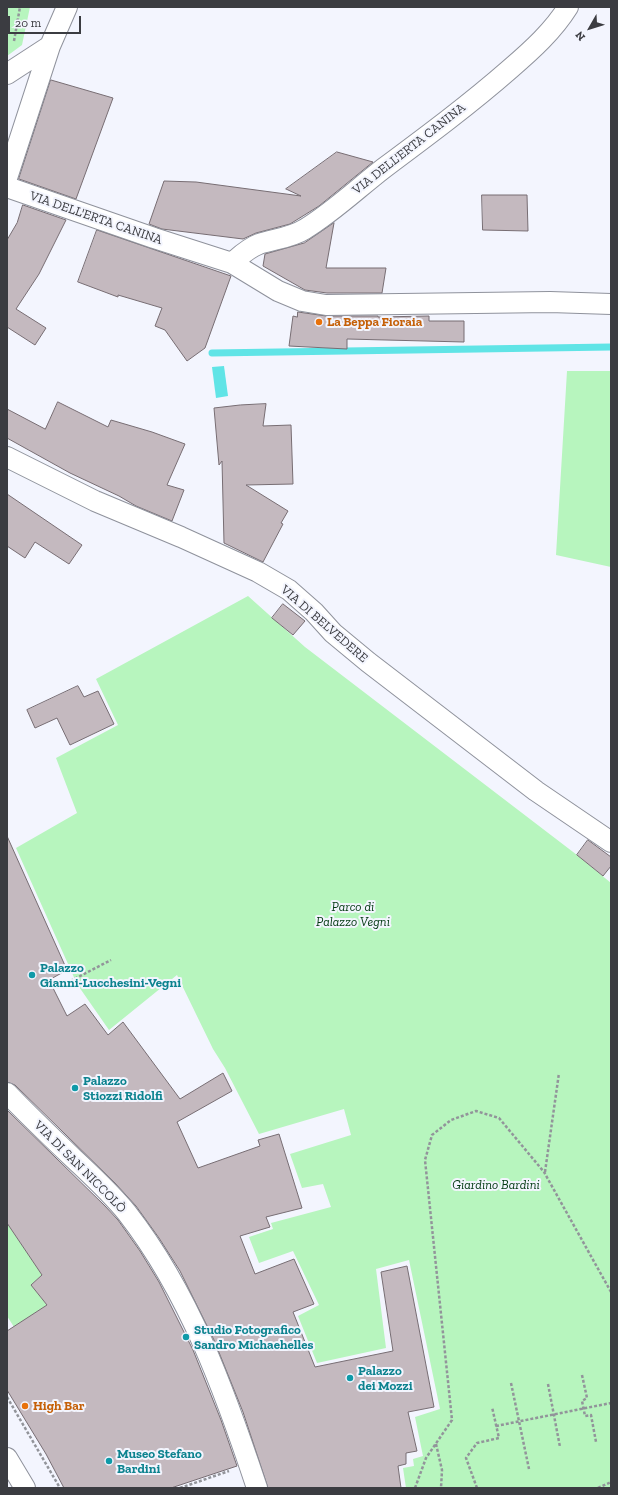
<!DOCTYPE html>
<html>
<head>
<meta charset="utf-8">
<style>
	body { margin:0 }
	#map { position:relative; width:618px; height:1495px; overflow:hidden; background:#f3f5fe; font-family:"Zilla Slab",serif }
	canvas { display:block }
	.frame { position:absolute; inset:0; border:8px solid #3b3c41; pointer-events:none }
	.north { position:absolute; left:570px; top:8px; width:40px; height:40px; -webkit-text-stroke:3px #f3f5fe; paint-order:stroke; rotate:231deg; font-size:11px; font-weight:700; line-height:16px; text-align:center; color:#3b3c41 }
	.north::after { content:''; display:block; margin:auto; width:14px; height:18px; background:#3b3c41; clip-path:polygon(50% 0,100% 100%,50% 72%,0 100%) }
	.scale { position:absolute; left:8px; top:16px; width:73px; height:18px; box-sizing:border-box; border:2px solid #3b3c41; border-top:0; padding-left:5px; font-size:12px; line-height:14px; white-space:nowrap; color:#3b3c41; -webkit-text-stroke:3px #f3f5fe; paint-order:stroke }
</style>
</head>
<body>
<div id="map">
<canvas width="618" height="1495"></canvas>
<div class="frame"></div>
<div class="north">N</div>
<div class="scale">20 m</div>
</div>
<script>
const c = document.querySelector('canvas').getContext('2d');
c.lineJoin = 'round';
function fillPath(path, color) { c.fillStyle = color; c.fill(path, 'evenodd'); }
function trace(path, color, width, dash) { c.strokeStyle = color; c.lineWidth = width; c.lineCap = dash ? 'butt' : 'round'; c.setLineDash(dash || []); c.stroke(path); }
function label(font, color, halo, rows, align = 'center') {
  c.font = font + ' "Zilla Slab",serif'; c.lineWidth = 4; c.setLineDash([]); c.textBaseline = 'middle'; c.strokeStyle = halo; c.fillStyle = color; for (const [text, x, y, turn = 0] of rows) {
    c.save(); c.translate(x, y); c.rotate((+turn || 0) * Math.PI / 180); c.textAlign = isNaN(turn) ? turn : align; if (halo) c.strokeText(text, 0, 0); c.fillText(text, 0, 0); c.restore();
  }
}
fillPath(new Path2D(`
	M 7,7 L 30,7 L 22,45 L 7,56 Z
	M 567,371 L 611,371 L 611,567 L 556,555 Z
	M 248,596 L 305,647 L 577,855 L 611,883 L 611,1488 L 406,1488 L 403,1468 L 414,1466 L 413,1459 L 423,1456 L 415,1417 L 440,1409 L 409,1260 L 376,1269 L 386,1348 L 317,1363 L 298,1316 L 319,1305 L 293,1251 L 259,1263 L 249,1237 L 273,1229 L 271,1223 L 331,1207 L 323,1184 L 302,1188 L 290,1154 L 351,1135 L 344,1109 L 259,1134 L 225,1068 L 213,1049 L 177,975 L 109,1030 L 77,984 L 16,848 L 77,813 L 56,758 L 118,725 L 96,679 Z
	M 7,1223 L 42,1275 L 31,1285 L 47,1305 L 14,1327 L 7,1316 Z`), '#b7f5be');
fillPath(new Path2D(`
	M 224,366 L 228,396 L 216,398 L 212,367 Z`), '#60e4e6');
trace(new Path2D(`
	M 212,353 L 611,347`), '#60e4e6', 7);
const building = new Path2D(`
	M 51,80 L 113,98 L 76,199 L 19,179 Z
	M 337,152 L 373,162 L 319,206 L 290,224 L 256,233 L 243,239 L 162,229 L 149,224 L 164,181 L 196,182 L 301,196 L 286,189 Z
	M 482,195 L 527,195 L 528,231 L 483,230 Z
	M 23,205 L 66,220 L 39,274 L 16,309 L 46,328 L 35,345 L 7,327 L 7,240 L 17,223 Z
	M 334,223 L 326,268 L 386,268 L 382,293 L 327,293 L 305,290 L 263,266 L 265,254 L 304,243 Z
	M 97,230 L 231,276 L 205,348 L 187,361 L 165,330 L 155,326 L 162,308 L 118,295 L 118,297 L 78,282 Z
	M 298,312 L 326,316 L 378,316 L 378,317 L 429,316 L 429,321 L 464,321 L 464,342 L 347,339 L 347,349 L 289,346 L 293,316 L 297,317 Z
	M 58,402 L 108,427 L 111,420 L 152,432 L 185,444 L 167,485 L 184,490 L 172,521 L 136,506 L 119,496 L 70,473 L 7,438 L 7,409 L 45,429 Z
	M 266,404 L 263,426 L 291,425 L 293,484 L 246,485 L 288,511 L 281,523 L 283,524 L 263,562 L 224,543 L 222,461 L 219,465 L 214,408 L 240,405 Z
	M 7,494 L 82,545 L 69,564 L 35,542 L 25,558 L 7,546 Z
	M 283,604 L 305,621 L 293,635 L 272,618 Z
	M 78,686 L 84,697 L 98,691 L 114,724 L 70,745 L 57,718 L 35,728 L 27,710 Z
	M 7,836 L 67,970 L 49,980 L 67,1016 L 85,1004 L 108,1035 L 123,1022 L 180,1099 L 223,1073 L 232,1091 L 177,1122 L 198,1168 L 260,1146 L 258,1140 L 279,1134 L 302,1208 L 266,1217 L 270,1227 L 240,1236 L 255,1274 L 294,1259 L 314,1304 L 293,1312 L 315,1367 L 393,1351 L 381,1272 L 407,1266 L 434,1407 L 408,1412 L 417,1451 L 406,1453 L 406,1464 L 398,1466 L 401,1488 L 268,1488 L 243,1412 L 214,1340 L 180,1271 L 159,1238 L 136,1206 L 115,1183 L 15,1085 L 7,1082 Z
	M 588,840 L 611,857 L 611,866 L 603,876 L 577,855 Z
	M 7,1110 L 105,1206 L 118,1220 L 140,1251 L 159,1282 L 193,1350 L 221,1420 L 237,1466 L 171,1488 L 64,1488 L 46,1454 L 7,1390 L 7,1331 L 47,1305 L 31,1285 L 42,1275 L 7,1223 Z`);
fillPath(building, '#c4b9bf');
trace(building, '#776d73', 1);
const street = new Path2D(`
	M 7,74 L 50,46
	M 7,178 L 50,46 L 67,7
	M 7,187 L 154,238 L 232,263 L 278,291 L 302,301 L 326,305 L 550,302 L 611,304
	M 232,263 C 240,256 248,248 259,244 C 274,239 291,238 305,229 C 333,212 358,188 384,168 C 427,136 470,104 510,69 C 532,50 553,31 568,7
	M 7,457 L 95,501 L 181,537 L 258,572 L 289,590 L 314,612 L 333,633 L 368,662 L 536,791 L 611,842
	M 7,1093 C 28,1115 50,1136 72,1157 C 91,1175 110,1192 127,1213 C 190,1294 225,1392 257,1488
	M 7,1458 L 25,1488`);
trace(street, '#8f929c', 22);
trace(new Path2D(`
	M 14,41 L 20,7
	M 57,988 L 111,960
	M 545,1172 L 559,1073
	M 582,1375 L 587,1398 L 582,1401 L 585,1416 L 591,1415 L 596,1442
	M 511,1383 L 529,1469
	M 548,1384 L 560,1447
	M 7,1397 L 60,1488
	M 496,1426 L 611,1403
	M 436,1444 L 442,1470 L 441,1488
	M 180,1488 L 229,1471
	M 415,1488 L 426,1458 L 452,1420 L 425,1160 L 432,1135 L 451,1120 L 476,1111 L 499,1118 L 544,1172 L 611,1292
	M 477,1488 L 466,1458 L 477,1443 L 499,1438 L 492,1407
	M 598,1488 L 611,1482`), '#92949a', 2.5, [3, 2]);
trace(street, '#fff', 20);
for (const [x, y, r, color] of [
	[319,322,4,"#e8710a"],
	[32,975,4,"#0f9aa8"],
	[75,1088,4,"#0f9aa8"],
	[186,1337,4,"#0f9aa8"],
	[350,1378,4,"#0f9aa8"],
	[25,1406,4,"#e8710a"],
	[109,1461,4,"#0f9aa8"]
]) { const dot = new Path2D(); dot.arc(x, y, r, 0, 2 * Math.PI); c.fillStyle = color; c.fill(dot); trace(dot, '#f3f5fe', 1.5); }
label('13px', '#3b3c41', '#f3f5fe', [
	["VIA DELL'ERTA CANINA",409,149,-38],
	["VIA DELL'ERTA CANINA",96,218,19],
	["VIA DI BELVEDERE",324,624,41],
	["VIA DI SAN NICCOLÒ",80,1167,45]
]);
label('bold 13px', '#c56008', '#f3f5fe', [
	["La Beppa Fioraia",327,322],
	["High Bar",33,1406]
], 'left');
label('italic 13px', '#003810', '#f3f5fe', [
	["Parco di",353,907],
	["Palazzo Vegni",353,922],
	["Giardino Bardini",496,1185]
]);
label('bold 13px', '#0d838f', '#f3f5fe', [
	["Palazzo",40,968],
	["Gianni-Lucchesini-Vegni",40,983],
	["Palazzo",83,1081],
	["Stiozzi Ridolfi",83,1096],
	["Studio Fotografico",194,1330],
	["Sandro Michaehelles",194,1345],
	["Palazzo",358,1371],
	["dei Mozzi",358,1386],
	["Museo Stefano",117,1454],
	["Bardini",117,1469]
], 'left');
</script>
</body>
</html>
